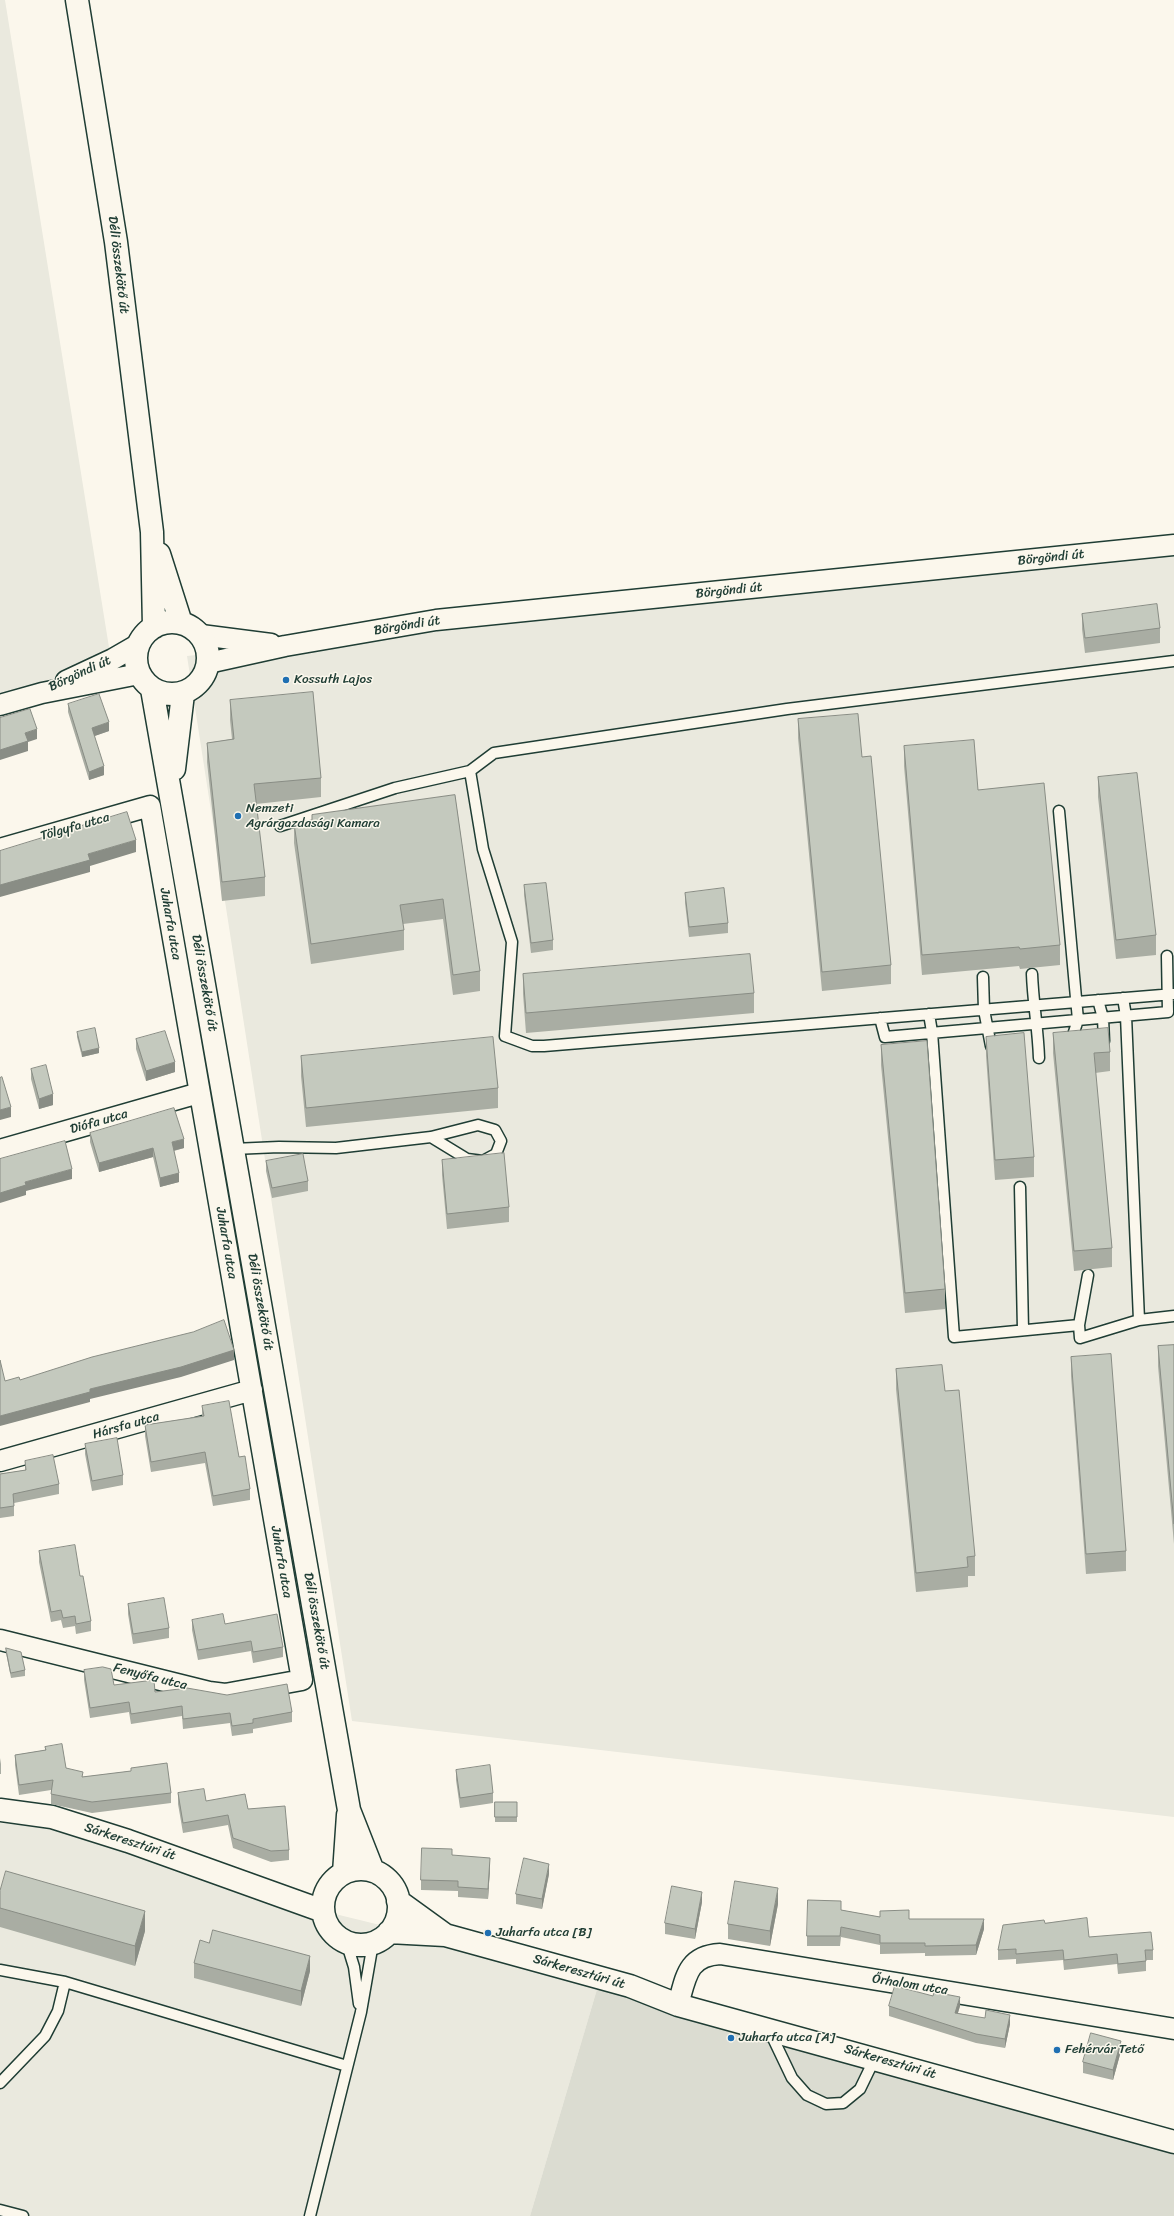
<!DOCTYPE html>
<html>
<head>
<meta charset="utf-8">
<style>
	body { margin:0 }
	canvas { display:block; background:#fbf7ec }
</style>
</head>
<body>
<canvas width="1174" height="2216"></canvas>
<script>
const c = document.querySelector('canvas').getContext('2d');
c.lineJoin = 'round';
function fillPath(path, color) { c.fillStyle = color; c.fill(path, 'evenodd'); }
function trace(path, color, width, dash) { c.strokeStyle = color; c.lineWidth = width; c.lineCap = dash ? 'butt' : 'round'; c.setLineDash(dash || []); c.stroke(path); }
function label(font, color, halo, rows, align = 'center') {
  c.font = font + ' Sriracha,sans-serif'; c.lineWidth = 3; c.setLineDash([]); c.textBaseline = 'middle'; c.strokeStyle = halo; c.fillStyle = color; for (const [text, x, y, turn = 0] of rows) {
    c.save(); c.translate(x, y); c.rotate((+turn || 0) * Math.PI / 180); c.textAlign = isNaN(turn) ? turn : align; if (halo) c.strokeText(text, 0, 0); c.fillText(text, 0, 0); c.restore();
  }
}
fillPath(new Path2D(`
	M 0,0 L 5,0 L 112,666 L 0,698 Z
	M 1174,551 L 1174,1817 L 352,1721 L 187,656 Z
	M 0,1823 L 124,1835 L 323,1911 L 600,1979 L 530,2216 L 0,2216 Z`), '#eae9de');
fillPath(new Path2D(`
	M 600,1979 L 1174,2147 L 1174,2216 L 530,2216 Z`), '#dbdcd1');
const lane = new Path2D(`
	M 470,771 L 483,849 L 512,942 L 505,1036 L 532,1046 L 544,1046 L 1174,994
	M 1059,811 L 1078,1020 L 1070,1044
	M 280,826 L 395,788 L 470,771 L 494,753 L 787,709 L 1174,661
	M 1032,974 C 1033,1002 1038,1029 1039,1058
	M 983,977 L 984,1010 L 991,1046
	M 1123,998 L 1126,1016 L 1139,1320
	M 1098,1000 L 1103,1018 L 1104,1041
	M 929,1014 L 932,1032 L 954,1337 L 1079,1325 L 1080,1338 L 1139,1320 L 1174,1316
	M 880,1018 L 885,1037 L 1168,1012 L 1167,956
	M 233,1149 L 279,1147 L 336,1148 L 431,1137 L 478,1125 L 495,1130 L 501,1141 L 496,1154 L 483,1161 L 467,1159 L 431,1137
	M 1020,1187 L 1023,1330
	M 1079,1325 L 1088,1275
	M 346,1941 L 354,1967 L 359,2004
	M 0,1970 L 65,1982 L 347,2066
	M 770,2032 L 792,2078 L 807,2095 L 826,2104 L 843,2103 L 860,2089 L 875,2058
	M 0,2083 L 45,2036 L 58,2011 L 65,1982
	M 0,2210 L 23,2216
	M 310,2216 L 361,2012 L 373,1943`);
const street = new Path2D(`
	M 201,635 L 271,644
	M 208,663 L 285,646 L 436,620 L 1174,545
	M 66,681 L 113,659 L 139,644
	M 0,705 L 42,693 L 139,674
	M 0,849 L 150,806 L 302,1680 L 225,1694 L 209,1692 L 0,1640
	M 0,1150 L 199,1093
	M 0,1461 L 252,1390
	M 678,2005 C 686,1977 687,1956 720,1954 L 1174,2029`);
const secondary = new Path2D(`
	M 77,0 L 116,242 L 152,532 L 154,627
	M 159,554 L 181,623
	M136 658a36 36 0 1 1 72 0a36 36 0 1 1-72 0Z
	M 152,689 L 349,1810 L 373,1871
	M 174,769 L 183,694
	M 0,1810 L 52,1817 L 128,1841 L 323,1911
	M323 1907a38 38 0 1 1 76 0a38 38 0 1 1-76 0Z
	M 344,1873 L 348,1815
	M 398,1901 L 445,1935
	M 389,1932 L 445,1935 L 630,1986 L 678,2005 L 1174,2142`);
trace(lane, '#1f3d34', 13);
trace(street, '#1f3d34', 23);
trace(secondary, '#1f3d34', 25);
trace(lane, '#fbf7ec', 10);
trace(street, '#fbf7ec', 20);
trace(secondary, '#fbf7ec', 22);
fillPath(new Path2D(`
	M 1082,614 L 1160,628 L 1160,643 L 1085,653 L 1082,629 Z
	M 230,700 L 321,778 L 321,797 L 256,804 L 265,877 L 265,896 L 222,901 L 207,762 L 207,743 L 232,739 L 230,720 Z
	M 68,704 L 109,731 L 94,736 L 104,775 L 89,780 L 68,712 Z
	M 798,719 L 862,757 L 891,965 L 891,984 L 822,991 L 798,738 Z
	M 904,746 L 978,790 L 1060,945 L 1060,965 L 1020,969 L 1019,966 L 922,975 L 904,766 Z
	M 1098,777 L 1156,935 L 1156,955 L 1116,959 L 1098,797 Z
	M 455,795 L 480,971 L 480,991 L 453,995 L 443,919 L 403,924 L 404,930 L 404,950 L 311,964 L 294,843 L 294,823 L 312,820 L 312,815 Z
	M 524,885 L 553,940 L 553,950 L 531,953 L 524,895 Z
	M 685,893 L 728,923 L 728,933 L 689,937 L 685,903 Z
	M 523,974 L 754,993 L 754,1013 L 526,1033 L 523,994 Z
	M 77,1032 L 99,1053 L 82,1057 L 77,1037 Z
	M 1053,1033 L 1110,1052 L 1110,1071 L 1095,1073 L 1112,1248 L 1112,1267 L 1074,1271 L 1053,1053 Z
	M 986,1037 L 1034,1157 L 1034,1177 L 995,1180 L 986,1056 Z
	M 136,1039 L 175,1072 L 146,1081 L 136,1049 Z
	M 881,1045 L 945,1289 L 945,1309 L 905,1313 L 881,1065 Z
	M 301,1056 L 498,1088 L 498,1108 L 306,1127 L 301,1076 Z
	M 31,1069 L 53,1105 L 39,1109 L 31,1079 Z
	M 90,1133 L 184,1148 L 174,1151 L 179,1182 L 160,1187 L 153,1157 L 99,1172 L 90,1142 Z
	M 442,1160 L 509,1207 L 509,1222 L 447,1229 L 442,1175 Z
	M 266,1161 L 308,1181 L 308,1191 L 272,1198 L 266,1171 Z
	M 1174,1345 L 1174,1544 L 1158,1366 L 1158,1346 Z
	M 1071,1357 L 1126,1551 L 1126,1571 L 1086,1574 L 1071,1376 Z
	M 896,1369 L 945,1391 L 975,1556 L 975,1576 L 968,1576 L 968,1587 L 916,1592 L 896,1389 Z
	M 202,1406 L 239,1457 L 250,1489 L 250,1500 L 213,1506 L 205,1463 L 151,1472 L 145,1436 L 145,1425 L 202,1416 Z
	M 85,1444 L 123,1475 L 123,1485 L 92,1491 L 85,1454 Z
	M 25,1461 L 59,1484 L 59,1494 L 14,1503 L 14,1516 L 0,1518 L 0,1474 L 25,1470 Z
	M 39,1551 L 80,1576 L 91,1621 L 91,1631 L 76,1634 L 75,1626 L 63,1628 L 61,1620 L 51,1622 L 39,1562 Z
	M 128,1604 L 169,1628 L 169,1638 L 133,1644 L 128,1614 Z
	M 192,1620 L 225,1624 L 283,1647 L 283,1657 L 253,1663 L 251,1651 L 198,1660 L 192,1630 Z
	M 6,1648 L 25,1670 L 25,1676 L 11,1678 L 6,1653 Z
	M 84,1670 L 114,1685 L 155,1692 L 292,1712 L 292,1722 L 253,1729 L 253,1733 L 232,1736 L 230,1723 L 183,1729 L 182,1716 L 131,1724 L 129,1712 L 90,1718 L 84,1680 Z
	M 45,1747 L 66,1768 L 83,1777 L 131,1771 L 131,1768 L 171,1793 L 171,1803 L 92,1813 L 51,1804 L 51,1790 L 19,1795 L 15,1765 L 15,1755 L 45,1750 Z
	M 0,1758 L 1,1764 L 1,1774 L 0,1774 Z
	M 456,1770 L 493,1793 L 493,1803 L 460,1808 L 456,1780 Z
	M 178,1793 L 206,1801 L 248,1809 L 289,1850 L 289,1860 L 271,1862 L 233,1848 L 228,1825 L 183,1833 L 178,1804 Z
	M 495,1802 L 517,1802 L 517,1822 L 495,1822 Z
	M 452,1855 L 490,1868 L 488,1899 L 458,1897 L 458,1891 L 421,1890 L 421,1880 Z
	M 549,1874 L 542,1909 L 516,1904 L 516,1894 Z
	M 0,1891 L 145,1931 L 135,1966 L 0,1927 Z
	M 702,1902 L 695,1939 L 665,1934 L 665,1923 Z
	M 778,1904 L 770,1946 L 728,1939 L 728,1924 Z
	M 841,1910 L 880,1917 L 909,1919 L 984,1929 L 976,1955 L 925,1956 L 925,1953 L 880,1954 L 880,1945 L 841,1937 L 840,1946 L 807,1946 L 807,1936 Z
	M 1045,1923 L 1089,1937 L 1153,1950 L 1153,1960 L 1146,1960 L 1146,1971 L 1118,1974 L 1117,1964 L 1064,1970 L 1063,1960 L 1016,1964 L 1016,1959 L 998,1960 L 998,1950 Z
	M 194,1963 L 310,1971 L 301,2006 L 194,1978 Z
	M 889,2006 L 960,2006 L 958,2013 L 1010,2024 L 1005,2048 L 976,2043 L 889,2016 Z
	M 1121,2051 L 1113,2080 L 1083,2073 L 1083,2062 Z`), '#a9ada3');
fillPath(new Path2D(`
	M 109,722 L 109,731 L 92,737 L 92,728 Z
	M 37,729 L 37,739 L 28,742 L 28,751 L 0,760 L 0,750 L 25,733 Z
	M 104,766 L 104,775 L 89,780 L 89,772 Z
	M 136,840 L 136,852 L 90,866 L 90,872 L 0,897 L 0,885 L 88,854 Z
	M 99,1048 L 99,1053 L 82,1057 L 82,1052 Z
	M 175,1062 L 175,1072 L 146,1081 L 146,1071 Z
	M 53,1094 L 53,1105 L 39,1109 L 39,1099 Z
	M 11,1107 L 11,1117 L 0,1120 L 0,1110 Z
	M 184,1139 L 184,1148 L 172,1151 L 172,1142 Z
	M 153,1148 L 153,1157 L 99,1172 L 99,1163 Z
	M 72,1169 L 72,1179 L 26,1191 L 26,1195 L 0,1203 L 0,1193 L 25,1182 Z
	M 179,1173 L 179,1182 L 160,1187 L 160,1178 Z
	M 234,1350 L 234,1360 L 181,1377 L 90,1399 L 90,1402 L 0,1426 L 0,1416 L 90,1389 Z
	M 490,1858 L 490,1868 L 488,1899 L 488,1889 Z
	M 549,1864 L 549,1874 L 542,1909 L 542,1899 Z
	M 778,1888 L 778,1904 L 770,1946 L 770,1931 Z
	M 702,1892 L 702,1902 L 695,1939 L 695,1929 Z
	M 145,1911 L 145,1931 L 135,1966 L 135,1946 Z
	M 984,1919 L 984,1929 L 976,1955 L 976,1945 Z
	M 310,1956 L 310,1971 L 301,2006 L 301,1991 Z
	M 960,1997 L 960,2006 L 955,2022 L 955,2013 Z
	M 1010,2015 L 1010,2024 L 1005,2048 L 1005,2039 Z
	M 1121,2041 L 1121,2051 L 1113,2080 L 1113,2070 Z`), '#898d85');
const building = new Path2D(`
	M 1157,604 L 1160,628 L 1085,638 L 1082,614 Z
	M 313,692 L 321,778 L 254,784 L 265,877 L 222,882 L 207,743 L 234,739 L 230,700 Z
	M 99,694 L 109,722 L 92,728 L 104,766 L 89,772 L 68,704 Z
	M 30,709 L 37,729 L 25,733 L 28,741 L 0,750 L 0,718 Z
	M 858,714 L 862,757 L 871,756 L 891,965 L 822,972 L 798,719 Z
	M 974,740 L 978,790 L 1044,783 L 1060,945 L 1020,949 L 1019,947 L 922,955 L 904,746 Z
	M 1137,773 L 1156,935 L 1116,940 L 1098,777 Z
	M 455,795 L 480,971 L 453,975 L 443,899 L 400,905 L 404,930 L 311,944 L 294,823 L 312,820 L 312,815 Z
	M 127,812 L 136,840 L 88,854 L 90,860 L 0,885 L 0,851 Z
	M 546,883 L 553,940 L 531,943 L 524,885 Z
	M 724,888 L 728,923 L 689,927 L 685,893 Z
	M 750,954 L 754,993 L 526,1013 L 523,974 Z
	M 95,1028 L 99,1048 L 82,1052 L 77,1032 Z
	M 1108,1028 L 1110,1052 L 1094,1053 L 1112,1248 L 1074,1251 L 1053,1033 Z
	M 165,1031 L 175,1062 L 146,1071 L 136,1039 Z
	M 1024,1033 L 1034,1157 L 995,1160 L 986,1037 Z
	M 493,1037 L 498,1088 L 306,1108 L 301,1056 Z
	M 927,1041 L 945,1289 L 905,1293 L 881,1045 Z
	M 46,1065 L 53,1094 L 39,1099 L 31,1069 Z
	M 2,1077 L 11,1107 L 0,1110 L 0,1078 Z
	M 174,1108 L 184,1139 L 172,1142 L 179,1173 L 160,1178 L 153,1148 L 99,1163 L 90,1133 Z
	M 65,1141 L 72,1169 L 25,1182 L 26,1185 L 0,1193 L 0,1159 Z
	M 504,1153 L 509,1207 L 447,1214 L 442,1160 Z
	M 303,1154 L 308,1181 L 272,1188 L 266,1161 Z
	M 224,1320 L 234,1350 L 181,1367 L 90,1389 L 90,1392 L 0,1416 L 0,1360 L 5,1381 L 19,1377 L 20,1380 L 92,1357 L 193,1332 Z
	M 1174,1345 L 1174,1524 L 1158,1346 Z
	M 1111,1354 L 1126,1551 L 1086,1554 L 1071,1357 Z
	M 942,1365 L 945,1391 L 959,1390 L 975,1556 L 967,1557 L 968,1567 L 916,1573 L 896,1369 Z
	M 229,1401 L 239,1457 L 245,1456 L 250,1489 L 213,1496 L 205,1452 L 151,1462 L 145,1425 L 204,1416 L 202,1406 Z
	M 117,1438 L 123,1475 L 92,1481 L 85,1444 Z
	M 53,1455 L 59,1484 L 13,1494 L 14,1506 L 0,1508 L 0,1474 L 26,1470 L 25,1461 Z
	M 75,1545 L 80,1576 L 83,1576 L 91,1621 L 76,1624 L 75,1616 L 63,1618 L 61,1610 L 51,1612 L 39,1551 Z
	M 164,1598 L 169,1628 L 133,1634 L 128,1604 Z
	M 223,1614 L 225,1624 L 277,1614 L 283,1647 L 253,1652 L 251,1641 L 198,1650 L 192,1620 Z
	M 6,1648 L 21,1652 L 25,1670 L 11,1673 Z
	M 103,1667 L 111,1669 L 114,1685 L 154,1680 L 155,1692 L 187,1688 L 227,1695 L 287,1684 L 292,1712 L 253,1719 L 253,1723 L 232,1726 L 230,1713 L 183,1719 L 182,1706 L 131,1714 L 129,1702 L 90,1708 L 84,1670 Z
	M 62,1744 L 66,1768 L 83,1772 L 82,1777 L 131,1771 L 131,1768 L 167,1763 L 171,1793 L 92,1802 L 51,1794 L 53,1780 L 19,1785 L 15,1755 L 46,1750 L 45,1747 Z
	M 490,1765 L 493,1793 L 460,1798 L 456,1770 Z
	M 204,1789 L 206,1801 L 245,1794 L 248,1809 L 285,1806 L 289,1850 L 271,1851 L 233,1838 L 228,1815 L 183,1823 L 178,1793 Z
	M 495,1802 L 517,1802 L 517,1817 L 495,1817 Z
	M 422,1848 L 452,1849 L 452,1855 L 490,1858 L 488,1889 L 458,1887 L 458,1881 L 421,1880 Z
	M 524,1858 L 549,1864 L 542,1899 L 516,1894 Z
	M 6,1871 L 145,1911 L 135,1946 L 0,1908 L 0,1891 Z
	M 735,1881 L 778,1888 L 770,1931 L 728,1924 Z
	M 672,1886 L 702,1892 L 695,1929 L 665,1923 Z
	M 808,1900 L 841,1901 L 841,1910 L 880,1917 L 880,1911 L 909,1910 L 909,1919 L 984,1919 L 976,1945 L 925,1946 L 925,1943 L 880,1943 L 880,1935 L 841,1927 L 840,1936 L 807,1936 Z
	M 1087,1918 L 1089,1937 L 1151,1932 L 1153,1950 L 1145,1950 L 1146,1961 L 1118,1964 L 1117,1954 L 1064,1960 L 1063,1950 L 1016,1954 L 1016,1949 L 998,1950 L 1003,1925 L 1044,1920 L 1045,1923 Z
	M 213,1930 L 310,1956 L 301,1991 L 194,1963 L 200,1940 L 209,1943 Z
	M 895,1986 L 933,1996 L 934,1992 L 960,1997 L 955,2013 L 985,2018 L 986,2010 L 1010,2015 L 1005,2039 L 976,2034 L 889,2006 Z
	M 1091,2033 L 1121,2041 L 1113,2070 L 1083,2062 Z`);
fillPath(building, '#c4c9be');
trace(building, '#898d85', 1);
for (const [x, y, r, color] of [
	[286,680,4,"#1f6fb2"],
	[238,816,4,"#1f6fb2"],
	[488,1933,4,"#1f6fb2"],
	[731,2038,4,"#1f6fb2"],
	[1057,2050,4,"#1f6fb2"]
]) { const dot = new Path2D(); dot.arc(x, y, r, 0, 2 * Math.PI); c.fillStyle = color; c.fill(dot); trace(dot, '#fbf7ec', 1.5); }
label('13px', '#1f3d34', '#fbf7ec', [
	["Déli összekötő út",118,265,83],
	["Börgöndi út",1051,558,-6],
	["Börgöndi út",729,591,-6],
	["Börgöndi út",407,626,-9],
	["Börgöndi út",80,674,-25],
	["Tölgyfa utca",75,827,-16],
	["Juharfa utca",170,924,80],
	["Déli összekötő út",204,983,80],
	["Diófa utca",99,1122,-16],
	["Juharfa utca",226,1243,80],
	["Déli összekötő út",260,1302,80],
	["Hársfa utca",126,1426,-16],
	["Juharfa utca",281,1562,80],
	["Déli összekötő út",316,1621,80],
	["Fenyőfa utca",150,1677,14],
	["Sárkeresztúri út",130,1842,18],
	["Sárkeresztúri út",579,1972,16],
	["Őrhalom utca",910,1985,9],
	["Sárkeresztúri út",890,2062,16]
]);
label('13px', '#1f3d34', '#fbf7ec', [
	["Kossuth Lajos",294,680],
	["Nemzeti",246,809],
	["Agrárgazdasági Kamara",246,824],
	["Juharfa utca [B]",496,1933],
	["Juharfa utca [A]",739,2038],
	["Fehérvár Tető",1065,2050]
], 'left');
</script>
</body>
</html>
